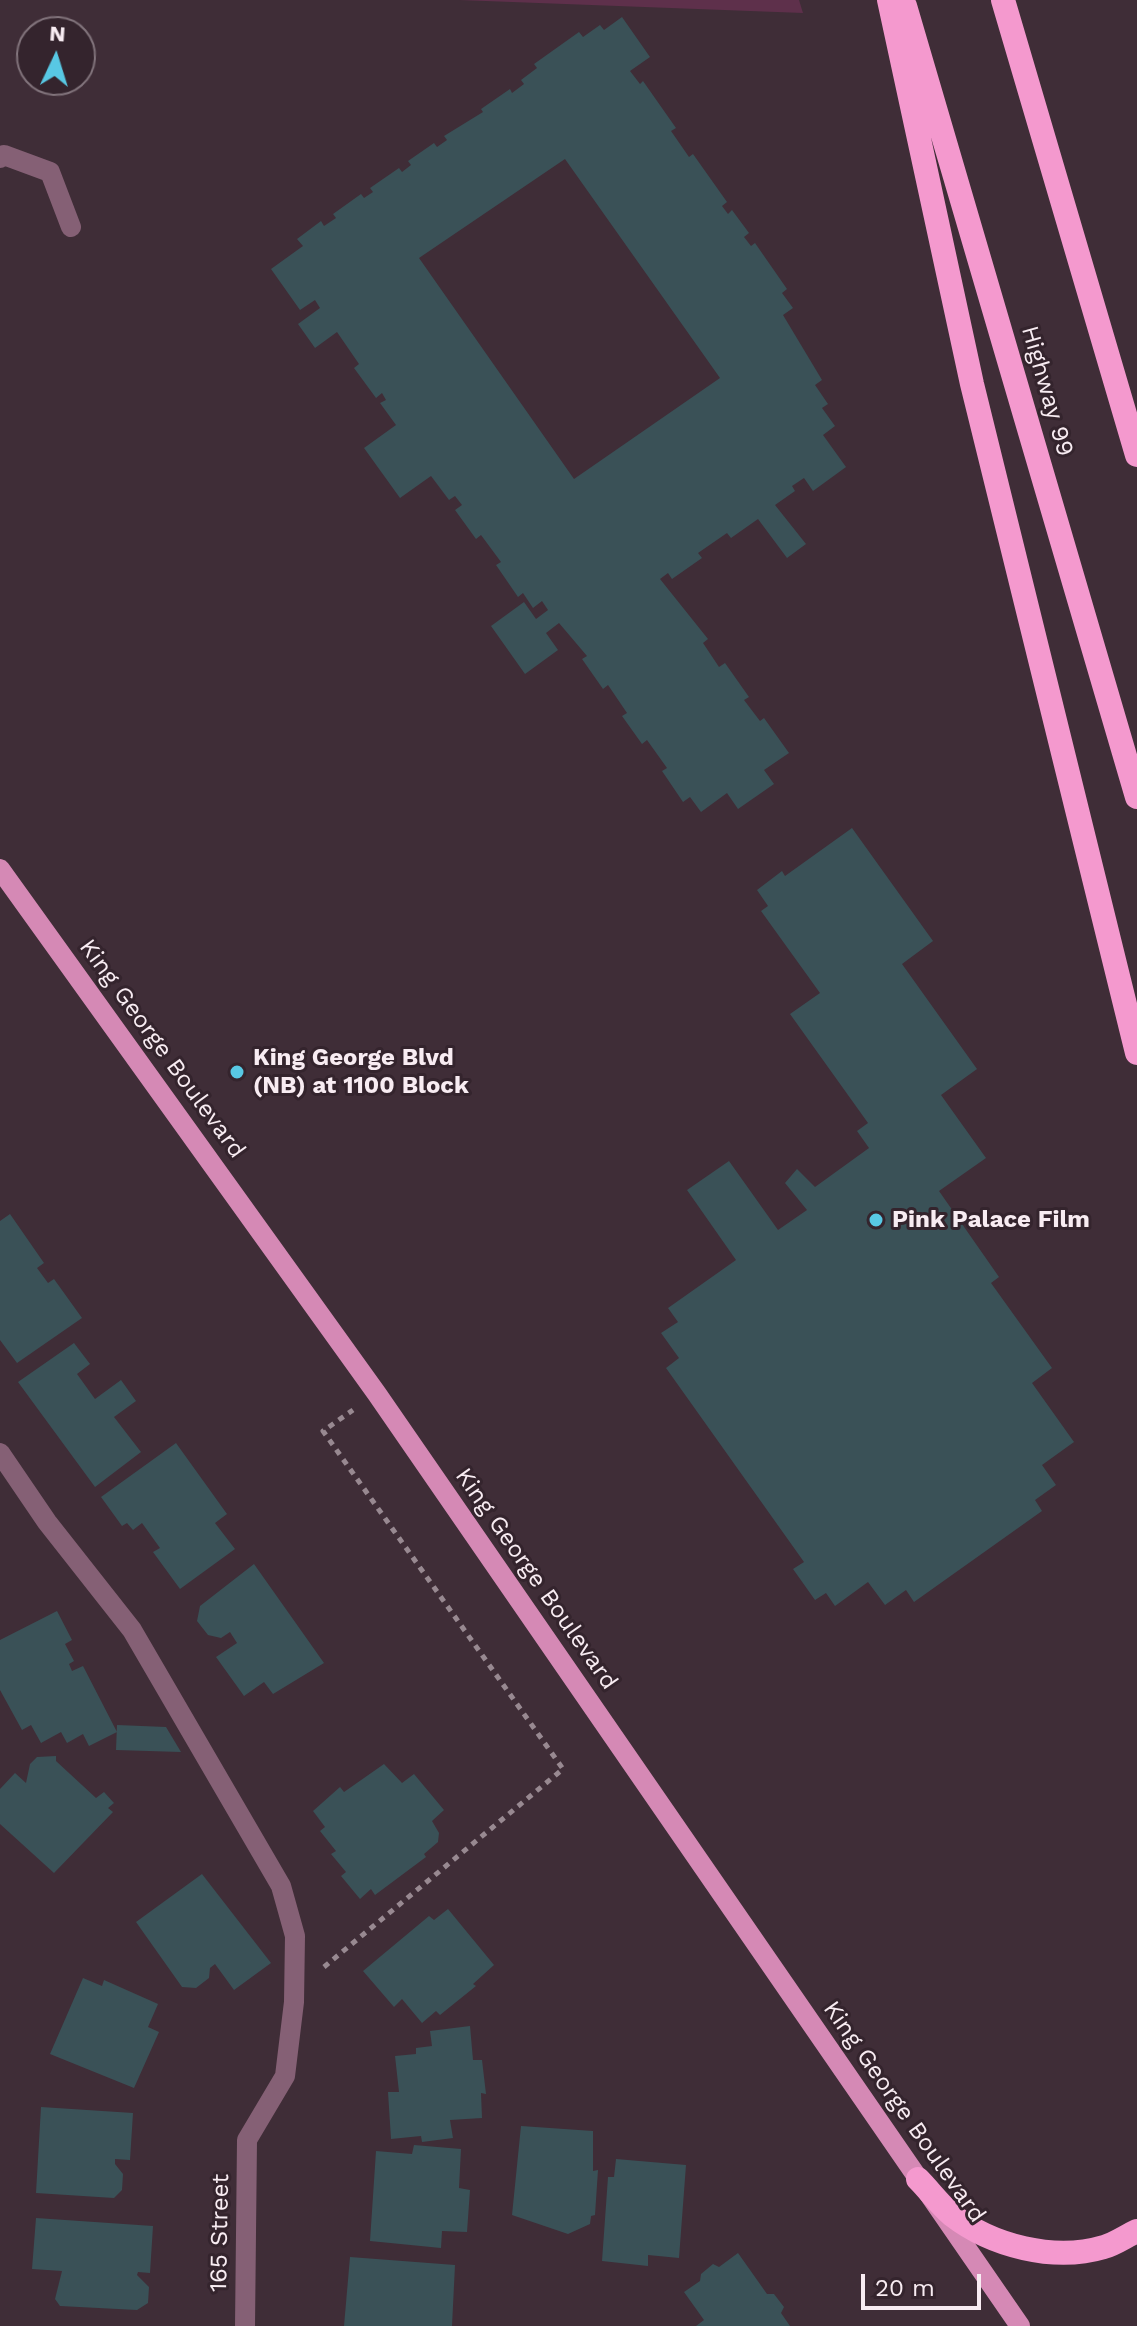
<!DOCTYPE html>
<html>
<head>
<meta charset="utf-8">
<style>
	body { margin:0 }
	#map { position:relative; width:1137px; height:2326px; overflow:hidden; background:#3f2d37; font-family:"Work Sans",sans-serif }
	canvas { display:block }
	.north { position:absolute; left:16px; top:16px; width:80px; height:80px; box-sizing:border-box; background:#34242d; border:2px solid #82747c; border-radius:50%; rotate:4deg; font-size:22px; font-weight:700; line-height:32px; text-align:center; color:#f8ecf2 }
	.north::after { content:''; display:block; margin:auto; width:28px; height:36px; background:#58c8e4; clip-path:polygon(50% 0,100% 100%,50% 72%,0 100%) }
	.scale { position:absolute; left:861px; top:2274px; width:120px; height:36px; box-sizing:border-box; border:4px solid #f8ecf2; border-top:0; padding-left:10px; font-size:24px; line-height:28px; white-space:nowrap; color:#f8ecf2; -webkit-text-stroke:6px #34242d; paint-order:stroke }
</style>
</head>
<body>
<div id="map">
<canvas width="1137" height="2326"></canvas>
<div class="north">N</div>
<div class="scale">20 m</div>
</div>
<script>
const c = document.querySelector('canvas').getContext('2d');
c.lineJoin = 'round';
function fillPath(path, color) { c.fillStyle = color; c.fill(path, 'evenodd'); }
function trace(path, color, width, dash) { c.strokeStyle = color; c.lineWidth = width; c.lineCap = dash ? 'butt' : 'round'; c.setLineDash(dash || []); c.stroke(path); }
function label(font, color, halo, rows, align = 'center') {
  c.font = font + ' "Work Sans",sans-serif'; c.lineWidth = 6; c.setLineDash([]); c.textBaseline = 'middle'; c.strokeStyle = halo; c.fillStyle = color; for (const [text, x, y, turn = 0] of rows) {
    c.save(); c.translate(x, y); c.rotate((+turn || 0) * Math.PI / 180); c.textAlign = isNaN(turn) ? turn : align; if (halo) c.strokeText(text, 0, 0); c.fillText(text, 0, 0); c.restore();
  }
}
fillPath(new Path2D(`
	M 459,0 L 799,0 L 803,13 Z`), '#5e304b');
fillPath(new Path2D(`
	M 622,17 L 650,57 L 630,71 L 640,84 L 643,81 L 676,128 L 671,131 L 689,157 L 693,154 L 727,202 L 722,206 L 728,214 L 732,210 L 749,233 L 744,237 L 751,246 L 755,243 L 787,289 L 782,293 L 793,308 L 783,315 L 822,380 L 815,385 L 828,404 L 822,408 L 835,426 L 823,435 L 846,467 L 813,491 L 804,478 L 792,486 L 795,491 L 775,505 L 806,544 L 787,558 L 758,519 L 731,538 L 727,533 L 698,553 L 702,558 L 672,579 L 668,573 L 660,579 L 708,639 L 703,643 L 719,667 L 725,663 L 749,697 L 744,700 L 760,721 L 764,718 L 789,753 L 764,770 L 774,784 L 738,809 L 727,793 L 701,812 L 690,797 L 683,802 L 662,771 L 667,768 L 647,740 L 642,744 L 622,716 L 627,713 L 608,685 L 603,689 L 582,659 L 587,656 L 559,623 L 546,633 L 558,650 L 525,674 L 491,626 L 524,602 L 536,619 L 548,610 L 542,601 L 533,608 L 523,593 L 518,597 L 496,565 L 501,562 L 481,535 L 476,539 L 455,510 L 462,505 L 455,496 L 449,500 L 431,476 L 400,498 L 364,448 L 396,425 L 380,403 L 386,400 L 382,393 L 376,398 L 354,368 L 359,364 L 337,332 L 315,348 L 298,324 L 320,308 L 315,300 L 300,310 L 271,269 L 303,246 L 297,239 L 321,221 L 324,226 L 336,218 L 333,214 L 361,194 L 364,198 L 373,192 L 370,188 L 399,168 L 402,172 L 411,165 L 408,161 L 434,143 L 437,147 L 447,140 L 444,136 L 483,112 L 481,109 L 510,89 L 512,93 L 524,84 L 521,80 L 537,68 L 534,64 L 579,32 L 583,37 L 600,25 L 604,30 ZM 565,159 L 720,378 L 574,479 L 419,258 Z
	M 852,828 L 933,941 L 902,964 L 977,1069 L 941,1095 L 986,1158 L 939,1191 L 999,1277 L 991,1283 L 1052,1368 L 1032,1383 L 1074,1442 L 1042,1465 L 1056,1485 L 1035,1500 L 1042,1511 L 914,1602 L 906,1590 L 885,1605 L 868,1582 L 835,1606 L 826,1593 L 815,1600 L 793,1569 L 804,1562 L 666,1368 L 679,1358 L 661,1333 L 678,1322 L 668,1308 L 736,1260 L 687,1190 L 729,1161 L 778,1230 L 807,1210 L 785,1183 L 797,1169 L 815,1187 L 869,1148 L 857,1131 L 868,1123 L 790,1014 L 820,993 L 761,911 L 768,906 L 757,890 L 782,871 L 785,876 Z
	M 10,1214 L 44,1263 L 37,1268 L 48,1283 L 54,1279 L 82,1318 L 17,1363 L 0,1340 L 0,1221 Z
	M 74,1343 L 90,1364 L 77,1374 L 95,1399 L 121,1380 L 136,1401 L 114,1417 L 141,1452 L 95,1487 L 18,1382 Z
	M 176,1443 L 227,1514 L 215,1523 L 235,1549 L 180,1589 L 153,1552 L 160,1548 L 142,1523 L 133,1530 L 127,1523 L 122,1526 L 101,1497 Z
	M 254,1564 L 324,1663 L 273,1694 L 264,1682 L 244,1696 L 216,1657 L 237,1643 L 230,1632 L 221,1638 L 208,1635 L 197,1621 L 200,1606 Z
	M 57,1611 L 72,1640 L 65,1644 L 74,1661 L 69,1664 L 72,1671 L 83,1666 L 117,1732 L 89,1746 L 83,1734 L 67,1743 L 61,1732 L 41,1743 L 31,1725 L 22,1730 L 0,1690 L 0,1640 Z
	M 117,1725 L 166,1727 L 181,1752 L 116,1750 Z
	M 56,1756 L 56,1761 L 96,1798 L 104,1792 L 114,1803 L 108,1808 L 113,1812 L 54,1873 L 0,1824 L 0,1789 L 15,1773 L 26,1783 L 30,1764 L 37,1757 Z
	M 384,1764 L 402,1783 L 414,1774 L 444,1810 L 432,1821 L 439,1833 L 438,1842 L 424,1854 L 426,1857 L 375,1895 L 371,1889 L 360,1899 L 341,1876 L 346,1872 L 331,1854 L 336,1851 L 320,1831 L 325,1827 L 313,1811 L 340,1787 L 344,1792 Z
	M 202,1874 L 271,1963 L 234,1990 L 215,1964 L 210,1968 L 209,1978 L 196,1988 L 182,1987 L 136,1922 Z
	M 448,1909 L 494,1965 L 473,1984 L 476,1986 L 440,2015 L 436,2011 L 422,2023 L 402,1999 L 394,2007 L 363,1971 L 429,1916 L 434,1920 Z
	M 83,1978 L 102,1986 L 104,1980 L 158,2004 L 148,2027 L 159,2032 L 134,2088 L 50,2054 Z
	M 470,2026 L 473,2060 L 482,2060 L 486,2094 L 481,2093 L 482,2118 L 450,2120 L 453,2138 L 422,2142 L 421,2136 L 391,2139 L 388,2092 L 399,2092 L 395,2056 L 416,2054 L 416,2048 L 432,2046 L 430,2031 Z
	M 41,2107 L 133,2113 L 130,2160 L 115,2159 L 115,2164 L 123,2174 L 122,2190 L 114,2198 L 36,2193 Z
	M 521,2126 L 593,2131 L 593,2171 L 598,2170 L 595,2215 L 591,2216 L 590,2224 L 568,2234 L 512,2215 Z
	M 414,2145 L 461,2149 L 459,2188 L 470,2190 L 467,2232 L 442,2231 L 441,2248 L 370,2241 L 376,2151 L 412,2154 Z
	M 616,2159 L 686,2165 L 679,2258 L 648,2255 L 648,2266 L 602,2261 L 608,2177 L 614,2177 Z
	M 36,2218 L 153,2226 L 150,2273 L 138,2272 L 137,2275 L 149,2287 L 148,2303 L 137,2310 L 60,2306 L 55,2299 L 62,2271 L 32,2269 Z
	M 738,2253 L 767,2294 L 774,2294 L 784,2307 L 781,2313 L 790,2326 L 696,2326 L 704,2320 L 684,2292 L 700,2281 L 701,2274 L 713,2264 L 719,2267 Z
	M 350,2257 L 455,2265 L 452,2326 L 344,2326 Z`), '#3a5157');
trace(new Path2D(`
	M 324,1967 L 563,1769 L 323,1431 L 353,1410`), '#988991', 5, [6, 6]);
trace(new Path2D(`
	M 0,158 L 4,155 L 50,172 L 71,227
	M 0,1453 L 47,1522 L 132,1630 L 281,1886 L 295,1936 L 294,2002 L 285,2076 L 247,2140 L 245,2326`), '#856075', 20);
trace(new Path2D(`
	M 0,869 L 377,1394 L 1020,2326`), '#d589b5', 20);
trace(new Path2D(`
	M 889,0 L 972,384 L 1137,1053
	M 1003,0 L 1137,455
	M 905,6 L 1137,797
	M 918,2179 C 929,2190 940,2205 952,2215 C 992,2246 1054,2262 1104,2247 C 1115,2244 1126,2236 1137,2231`), '#f499ce', 24);
for (const [x, y, r, color] of [
	[237,1072,8,"#58c8e4"],
	[876,1220,8,"#58c8e4"]
]) { const dot = new Path2D(); dot.arc(x, y, r, 0, 2 * Math.PI); c.fillStyle = color; c.fill(dot); trace(dot, '#34242d', 3); }
label('24px', '#f8ecf2', '#34242d', [
	["Highway 99",1047,391,74],
	["King George Boulevard",162,1049,54],
	["King George Boulevard",536,1579,55],
	["King George Boulevard",904,2112,55],
	["165 Street",220,2233,-89]
]);
label('bold 24px', '#f8ecf2', '#34242d', [
	["King George Blvd",253,1058],
	["(NB) at 1100 Block",253,1086],
	["Pink Palace Film",892,1220]
], 'left');
</script>
</body>
</html>
